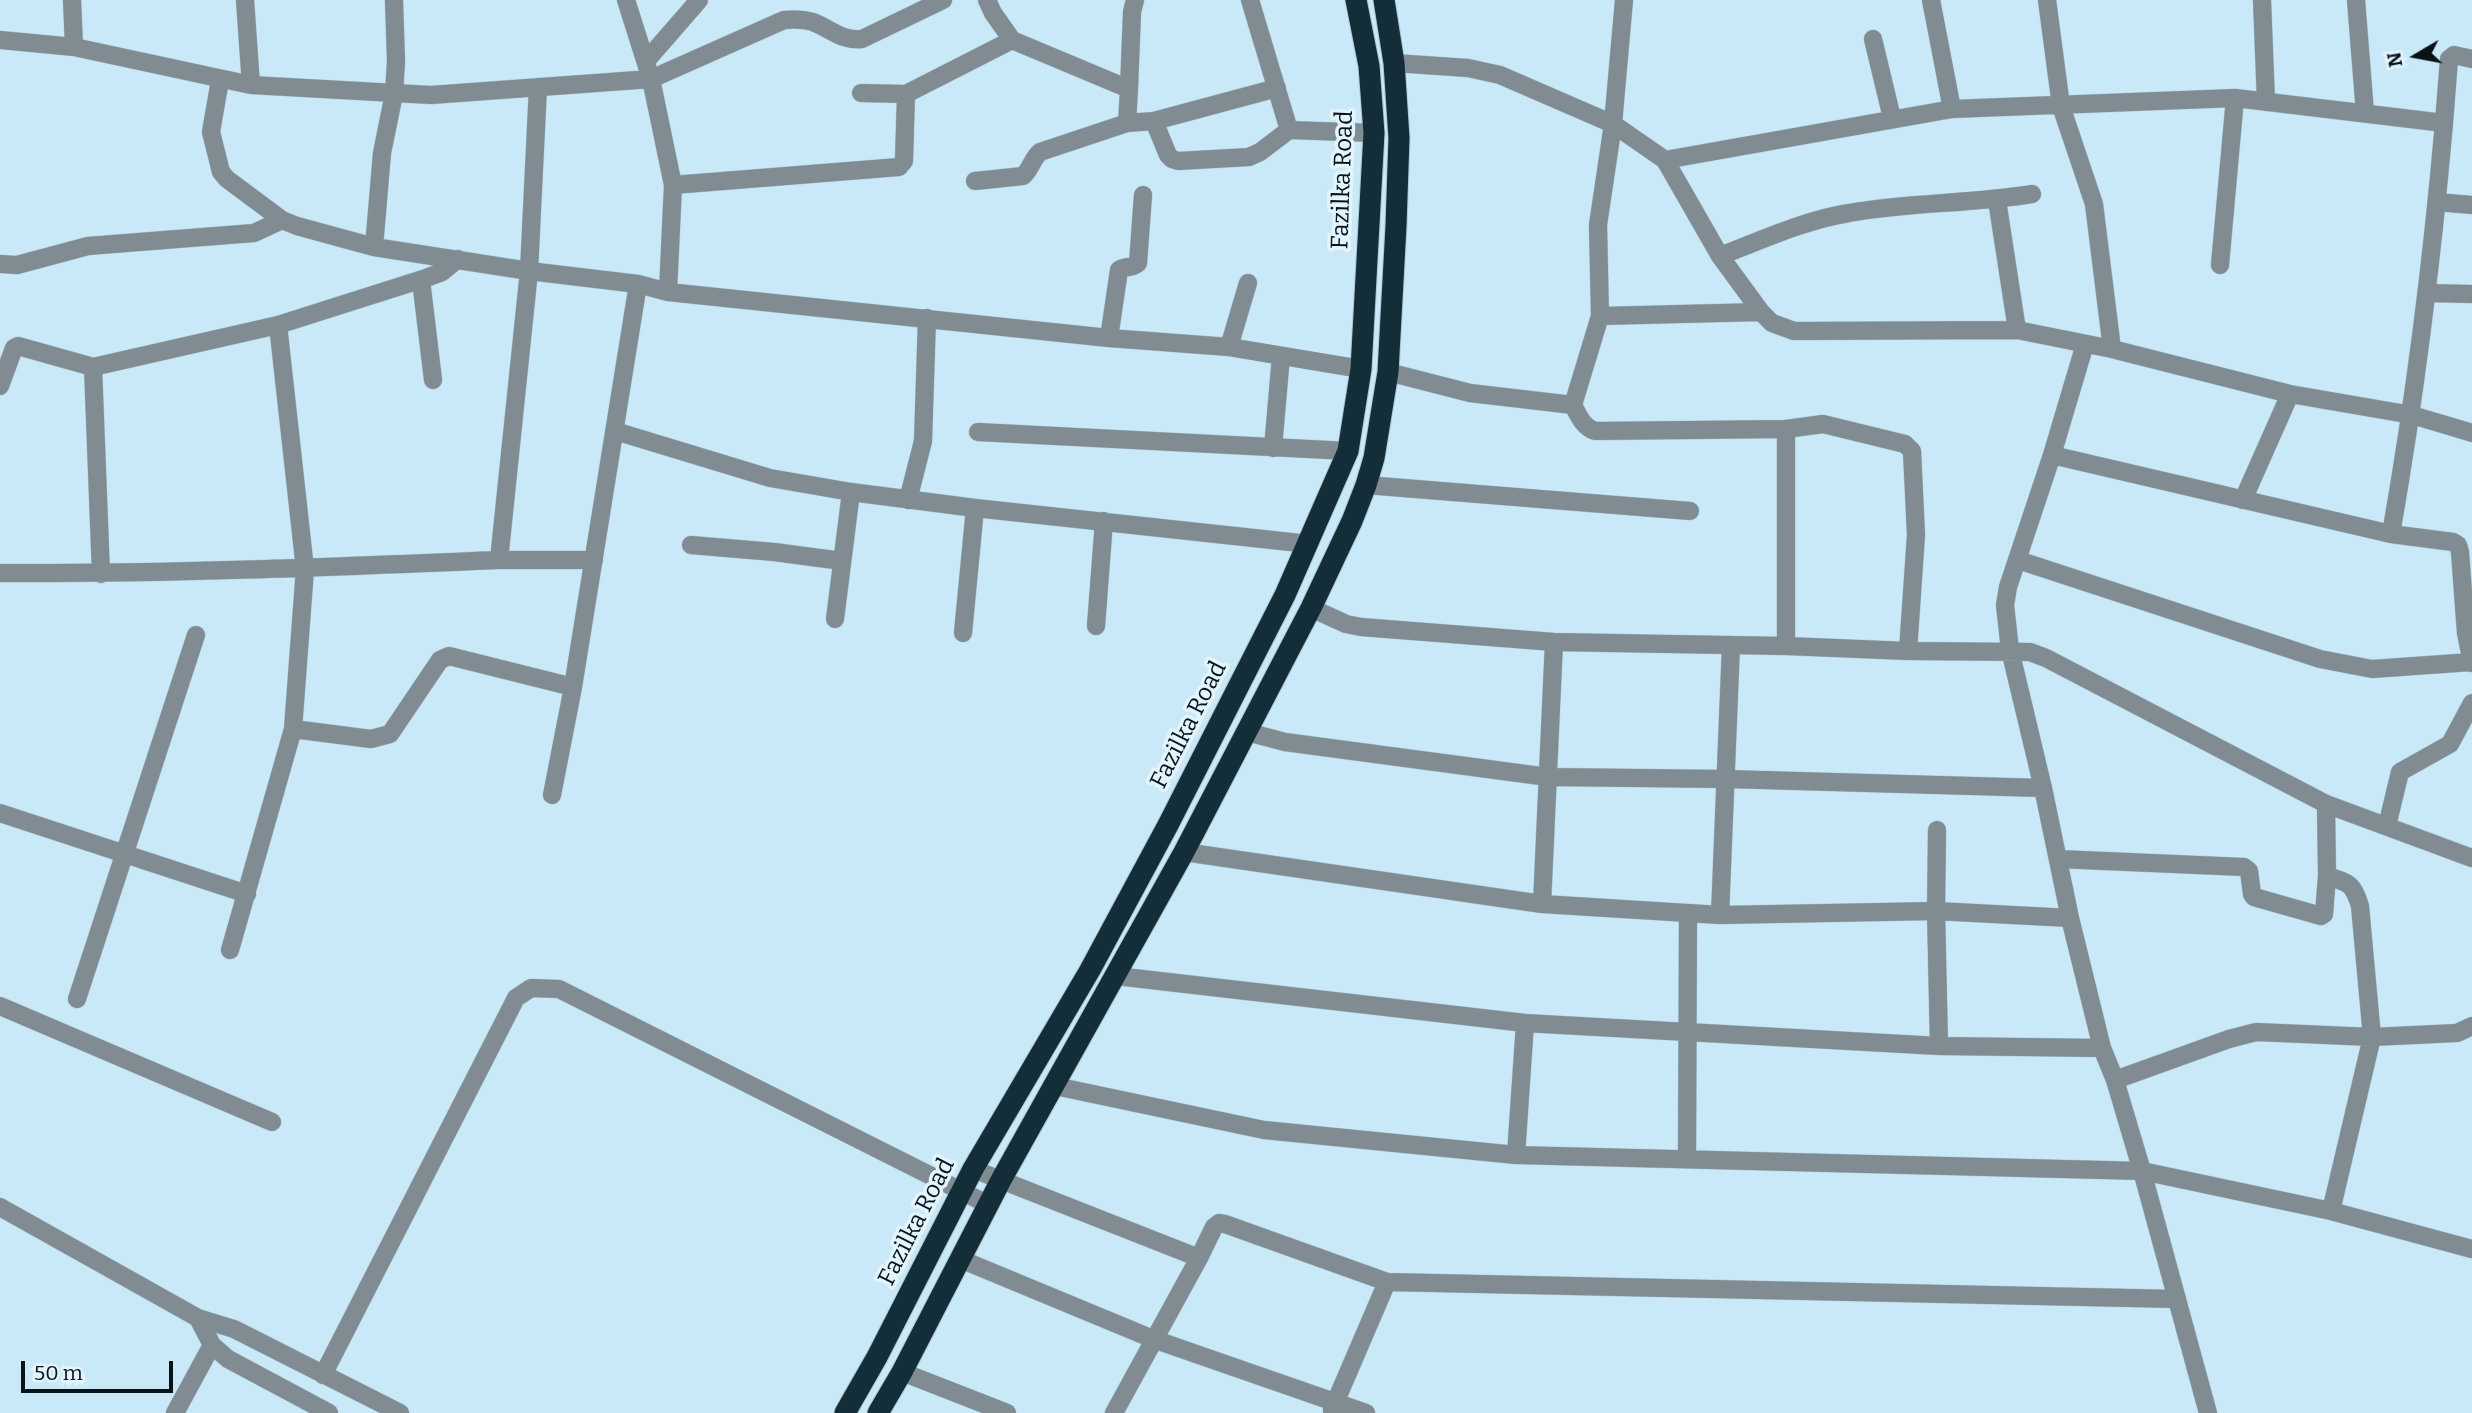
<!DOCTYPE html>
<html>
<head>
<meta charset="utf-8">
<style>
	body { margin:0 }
	#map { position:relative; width:2472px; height:1413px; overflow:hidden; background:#cae9f8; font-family:Bitter,serif }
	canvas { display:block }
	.north { position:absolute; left:2381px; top:21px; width:70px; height:70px; -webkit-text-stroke:5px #e2f4fd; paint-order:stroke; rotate:260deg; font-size:19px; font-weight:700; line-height:28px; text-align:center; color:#081318 }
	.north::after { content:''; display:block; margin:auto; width:24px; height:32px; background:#081318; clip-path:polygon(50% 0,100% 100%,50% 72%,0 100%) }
	.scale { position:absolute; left:21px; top:1361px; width:152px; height:32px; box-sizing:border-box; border:4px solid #081318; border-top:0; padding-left:9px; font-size:21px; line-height:24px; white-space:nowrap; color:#081318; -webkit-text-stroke:5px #e2f4fd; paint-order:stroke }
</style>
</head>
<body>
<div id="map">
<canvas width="2472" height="1413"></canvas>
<div class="north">N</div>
<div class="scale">50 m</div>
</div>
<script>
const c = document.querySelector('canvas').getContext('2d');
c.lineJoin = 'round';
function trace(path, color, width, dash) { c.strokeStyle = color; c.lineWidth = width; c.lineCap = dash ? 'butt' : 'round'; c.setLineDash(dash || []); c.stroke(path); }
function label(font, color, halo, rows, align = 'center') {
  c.font = font + ' Bitter,serif'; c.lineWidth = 7; c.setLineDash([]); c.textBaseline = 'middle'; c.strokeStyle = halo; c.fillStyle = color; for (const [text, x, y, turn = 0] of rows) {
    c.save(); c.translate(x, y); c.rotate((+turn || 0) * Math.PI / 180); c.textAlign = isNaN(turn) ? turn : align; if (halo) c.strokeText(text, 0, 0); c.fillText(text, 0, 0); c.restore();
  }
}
const street = new Path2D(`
	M 72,0 L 74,47
	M 245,0 L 251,85
	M 626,0 L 651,79 L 673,185 L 668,292
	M 987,0 L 993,13 L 1012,40
	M 1250,0 L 1289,130 L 1374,133
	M 1624,0 L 1613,124 L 1665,160 L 1720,256 L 1761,312 L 1772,323 L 1794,331 L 2017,330 L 2112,349 L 2290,394 L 2412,415 L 2472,433
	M 1931,0 L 1952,109
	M 2047,0 L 2061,106 L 2094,204 L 2112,349
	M 2262,0 L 2266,102
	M 2356,0 L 2365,113
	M 1873,39 L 1892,118
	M 0,40 L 74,47 L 251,85 L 431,95 L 651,79 L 784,20 C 794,19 803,19 813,22 C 831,29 841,41 862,39 L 943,0
	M 646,61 L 699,0
	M 1394,63 L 1468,68 L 1500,75 L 1613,124 L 1598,225 L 1600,316
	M 220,80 L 211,132 L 221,172 L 227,179 L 282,220 L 297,226 L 374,247 L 529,271 L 638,284 L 668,292 L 1109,338 L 1229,347 L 1361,369
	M 1129,89 L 1132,12 L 1135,0
	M 861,93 L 906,94 L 1012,40 L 1129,89 L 1127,123
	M 1154,121 L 1168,155 L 1172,159 L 1178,161 L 1249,157 L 1260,152 L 1289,130
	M 1665,160 L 1952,109 L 2235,98 L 2444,123 L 2449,59 L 2454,55 L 2472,59
	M 975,181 L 1023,176 C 1031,169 1032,159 1040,152 L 1127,123 L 1154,121 L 1277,88
	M 673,185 L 899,167 L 904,161 L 906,94
	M 1997,200 L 2017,330
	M 2437,202 L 2472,205
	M 374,247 L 382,153 L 394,94 L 396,61 L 394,0
	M 1720,256 C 1762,240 1805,220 1849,213 C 1909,202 1971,204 2032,194
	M 0,264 L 17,265 L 88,246 L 254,233 L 282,220
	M 2220,265 L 2235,98
	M 421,280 L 433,380
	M 2427,293 L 2472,294
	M 1109,338 L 1119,270 C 1125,265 1133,269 1138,263 L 1143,195
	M 2085,344 L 2052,455 L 2008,587 L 2005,605 L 2010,650 L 2043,788 L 2070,918 L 2102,1048 L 2115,1080 L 2142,1171 L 2208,1413
	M 1229,347 L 1248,283
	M 93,367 L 101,574
	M 1388,372 L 1470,393 L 1573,405 L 1600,316 L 1761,312
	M 0,386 L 14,348 L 18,346 L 93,367 L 278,325 L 426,278 L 442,272 L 458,259
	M 1573,405 C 1579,416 1583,427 1595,431 L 1786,429 L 1786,646
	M 1786,429 L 1823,424 L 1905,444 L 1912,451 L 1916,535 L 1908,651
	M 615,431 L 770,478 L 851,492 L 975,508 L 1309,544
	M 978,432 L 1348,451
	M 1273,448 L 1281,356
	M 2052,455 L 2391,534 L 2453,542 L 2458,545 L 2460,552 L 2466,633 L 2472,663
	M 1366,485 L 1690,511
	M 908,500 L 923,441 L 927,318
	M 2243,500 L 2290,394
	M 2391,534 C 2415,397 2432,261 2444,123
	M 691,545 L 774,552 L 842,561
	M 499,560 L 594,560
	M 2018,560 L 2320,659 L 2372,669 L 2472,662
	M 0,573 C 167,574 333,567 499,560 L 529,271 L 538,87
	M 1311,608 L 1346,624 L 1361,627 L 1554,642 L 1786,646 L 1908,651 L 2030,652 L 2046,658 L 2326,804 L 2472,858
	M 835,619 L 851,492
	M 1096,626 L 1104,521
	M 963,633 L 975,508
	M 293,729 L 371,739 L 390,734 L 440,660 L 449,656 L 573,687
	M 1247,732 L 1285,742 L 1548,777 L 1727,779 L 2043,788
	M 552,795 L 573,687 L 638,284
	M 2326,804 L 2327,876 C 2349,883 2353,883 2360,906 L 2372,1037 L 2331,1211
	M 0,813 L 247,894
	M 2387,826 L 2400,772 L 2450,744 L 2472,703
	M 1937,830 L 1936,911 L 1939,1046
	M 1184,852 L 1542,904 L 1720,915 L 1936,911 L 2070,918
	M 2058,859 L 2244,867 L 2249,871 L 2252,894 L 2254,897 L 2321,916 L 2324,914 L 2327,876
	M 1542,904 L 1554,642
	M 1720,915 L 1731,645
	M 230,950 L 293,729 L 305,569 L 278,325
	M 1116,976 L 1525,1023 L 1939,1046 L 2102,1048
	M 77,999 L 196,635
	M 0,1006 L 272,1122
	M 2115,1080 L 2229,1039 L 2256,1032 L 2372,1037 L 2457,1033 L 2472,1026
	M 1055,1086 L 1264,1130 L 1516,1155 L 2142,1171 L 2331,1211 L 2472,1249
	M 1516,1155 L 1525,1023
	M 1687,1159 L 1688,913
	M 973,1169 L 1199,1258 L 1214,1227 L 1219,1223 L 1225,1224 L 1387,1282 L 2177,1299
	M 0,1207 L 198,1318 L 234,1329 L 400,1413
	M 960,1259 L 1153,1339 L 1366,1413
	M 198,1318 L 212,1345 L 228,1359 L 329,1413
	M 902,1372 L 1007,1413
	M 323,1375 L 516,998 L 531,988 L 559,989 L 989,1205
	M 1332,1410 L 1387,1282
	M 175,1413 L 212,1345
	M 1114,1413 L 1199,1258`);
const highway = new Path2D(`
	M 845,1413 L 877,1357 L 973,1169 L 1090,970 L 1168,825 L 1285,595 L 1348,451 L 1361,369 L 1374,133 L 1369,66 L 1356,0
	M 878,1413 L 902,1372 L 1001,1180 L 1184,852 L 1311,608 L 1352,521 L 1366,485 L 1374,458 L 1388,372 L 1396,226 L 1399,138 L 1394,63 L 1384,0`);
trace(street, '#abc7d4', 19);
trace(highway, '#abc7d4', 23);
trace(street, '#808c92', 18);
trace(highway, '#132e39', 21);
label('24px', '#081318', '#e2f4fd', [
	["Fazilka Road",1343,180,-88],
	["Fazilka Road",1189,725,-63],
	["Fazilka Road",917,1222,-63]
]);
</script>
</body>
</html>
